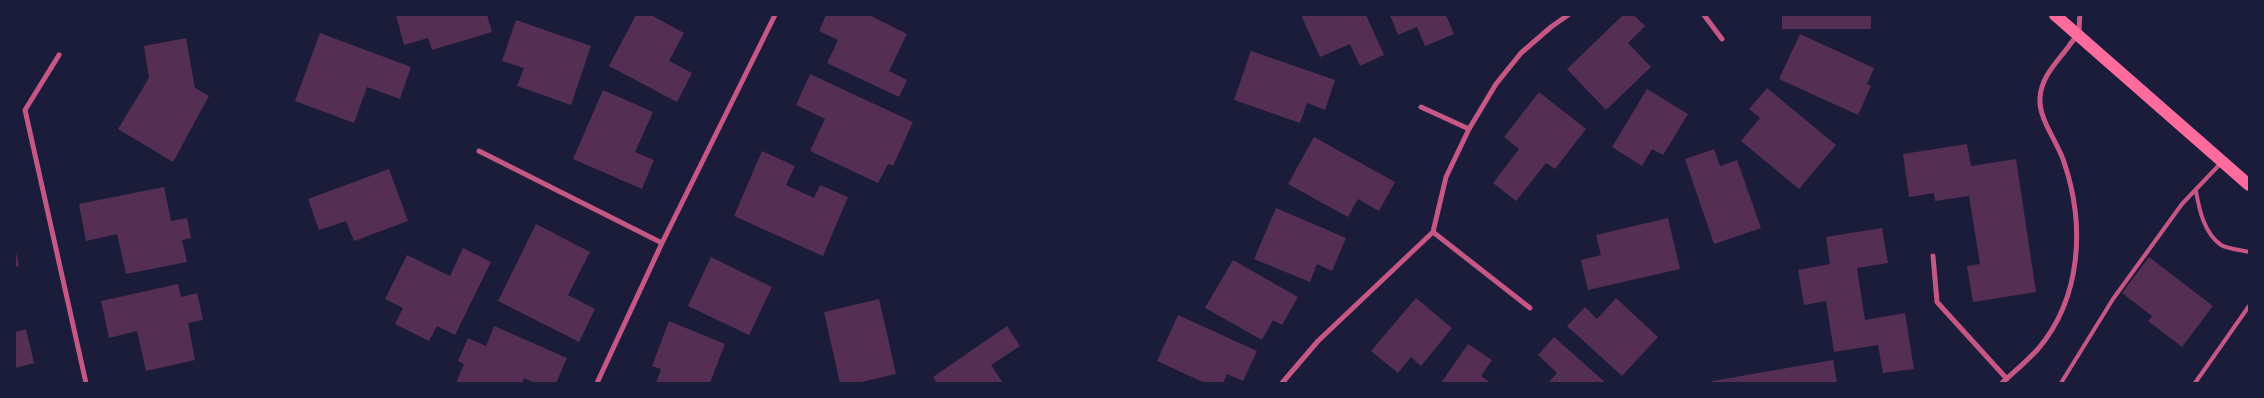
<!DOCTYPE html>
<html>
<head>
<meta charset="utf-8">
<style>
	body { margin:0 }
	#map { position:relative; width:2264px; height:398px; overflow:hidden; background:#1b1b3a; font-family:Jost,sans-serif }
	canvas { display:block }
	.frame { position:absolute; inset:0; border:16px solid #1b1b3a; pointer-events:none }
</style>
</head>
<body>
<div id="map">
<canvas width="2264" height="398"></canvas>
<div class="frame"></div>
</div>
<script>
const c = document.querySelector('canvas').getContext('2d');
c.lineJoin = 'round';
function fillPath(path, color) { c.fillStyle = color; c.fill(path, 'evenodd'); }
function trace(path, color, width, dash) { c.strokeStyle = color; c.lineWidth = width; c.lineCap = dash ? 'butt' : 'round'; c.setLineDash(dash || []); c.stroke(path); }
fillPath(new Path2D(`
	M 396,15 L 487,15 L 492,32 L 432,50 L 428,38 L 404,45 Z
	M 636,15 L 651,15 L 684,33 L 669,61 L 692,73 L 677,102 L 609,66 Z
	M 826,15 L 869,15 L 907,34 L 889,71 L 907,80 L 899,97 L 827,63 L 838,40 L 819,31 Z
	M 1301,15 L 1366,15 L 1384,55 L 1360,66 L 1350,44 L 1320,57 Z
	M 1390,15 L 1446,15 L 1454,34 L 1425,46 L 1417,27 L 1398,35 Z
	M 1623,15 L 1634,15 L 1645,26 L 1628,43 L 1651,67 L 1606,110 L 1567,69 Z
	M 1782,15 L 1871,15 L 1871,29 L 1782,29 Z
	M 516,20 L 591,46 L 571,105 L 517,86 L 524,68 L 502,61 Z
	M 320,33 L 411,67 L 400,99 L 367,87 L 354,123 L 295,101 Z
	M 1800,34 L 1874,68 L 1867,84 L 1871,86 L 1858,115 L 1779,79 Z
	M 186,38 L 195,88 L 209,96 L 173,162 L 118,129 L 149,78 L 144,46 Z
	M 1251,51 L 1335,80 L 1325,110 L 1307,103 L 1300,123 L 1234,100 Z
	M 810,74 L 913,122 L 893,166 L 888,164 L 878,183 L 810,151 L 825,119 L 796,105 Z
	M 1767,88 L 1836,145 L 1799,189 L 1741,141 L 1760,118 L 1749,109 Z
	M 1647,89 L 1688,114 L 1663,155 L 1652,149 L 1642,166 L 1612,147 Z
	M 603,90 L 653,112 L 635,152 L 654,160 L 642,189 L 573,159 Z
	M 1539,92 L 1586,129 L 1555,169 L 1546,163 L 1516,201 L 1493,183 L 1519,149 L 1504,137 Z
	M 1314,137 L 1395,182 L 1379,211 L 1358,199 L 1348,217 L 1288,184 Z
	M 1967,144 L 1971,166 L 2016,159 L 2036,292 L 1973,302 L 1967,266 L 1980,264 L 1969,196 L 1935,201 L 1934,193 L 1909,197 L 1903,154 Z
	M 1714,149 L 1720,166 L 1737,160 L 1761,228 L 1714,244 L 1685,159 Z
	M 762,151 L 795,166 L 786,185 L 814,198 L 820,185 L 848,197 L 823,256 L 734,216 Z
	M 389,169 L 408,221 L 354,241 L 346,221 L 319,230 L 308,199 Z
	M 164,187 L 171,221 L 187,218 L 191,238 L 182,240 L 187,262 L 126,274 L 117,234 L 86,241 L 79,204 Z
	M 1276,208 L 1346,238 L 1332,271 L 1317,264 L 1310,282 L 1254,259 Z
	M 1668,218 L 1680,269 L 1588,290 L 1581,260 L 1601,255 L 1596,235 Z
	M 536,224 L 590,252 L 568,295 L 595,309 L 579,342 L 498,301 Z
	M 1882,228 L 1888,263 L 1857,268 L 1865,320 L 1905,313 L 1914,369 L 1883,373 L 1878,345 L 1834,352 L 1826,301 L 1804,305 L 1798,270 L 1830,264 L 1826,237 Z
	M 463,248 L 491,262 L 455,335 L 437,326 L 429,341 L 395,324 L 403,308 L 385,299 L 407,255 L 450,276 Z
	M 16,252 L 19,266 L 15,267 L 15,253 Z
	M 711,257 L 772,287 L 749,335 L 688,306 Z
	M 2149,257 L 2213,306 L 2182,347 L 2148,321 L 2152,316 L 2122,293 Z
	M 1233,260 L 1298,297 L 1282,325 L 1273,320 L 1262,340 L 1205,308 Z
	M 178,284 L 181,297 L 197,293 L 203,320 L 188,323 L 195,360 L 146,371 L 137,331 L 109,338 L 101,301 Z
	M 1416,298 L 1452,328 L 1421,366 L 1411,357 L 1398,373 L 1371,351 Z
	M 1616,298 L 1658,337 L 1622,376 L 1567,326 L 1585,307 L 1597,319 Z
	M 879,299 L 896,374 L 857,383 L 840,383 L 824,312 Z
	M 1178,315 L 1257,351 L 1243,381 L 1227,374 L 1223,383 L 1205,383 L 1157,361 Z
	M 669,321 L 725,344 L 710,383 L 656,383 L 661,369 L 652,366 Z
	M 494,326 L 567,358 L 556,383 L 535,383 L 524,378 L 522,383 L 456,383 L 464,364 L 458,361 L 468,338 L 486,346 Z
	M 1007,326 L 1020,346 L 991,365 L 1003,383 L 937,383 L 933,377 Z
	M 26,329 L 34,363 L 15,368 L 15,332 Z
	M 1554,337 L 1606,383 L 1548,383 L 1557,373 L 1538,355 Z
	M 1468,344 L 1492,360 L 1481,376 L 1491,383 L 1441,383 Z
	M 1833,360 L 1837,383 L 1713,383 L 1712,381 Z`), '#542f53');
trace(new Path2D(`
	M 2196,191 C 2199,209 2204,233 2221,245 C 2228,249 2241,250 2249,252
	M 2061,383 L 2113,299 L 2182,204 L 2221,163
	M 2195,383 L 2249,306`), '#c65784', 4);
trace(new Path2D(`
	M 1704,15 L 1722,39
	M 59,55 L 25,110 L 86,383
	M 1421,107 L 1469,129
	M 479,151 L 662,243
	M 1433,232 L 1530,308
	M 1933,256 L 1937,302 L 2007,379
	M 597,383 L 662,243 L 775,15
	M 1282,383 L 1318,341 L 1433,232 L 1446,177 L 1469,129 L 1496,84 L 1521,53 L 1551,27 L 1568,15
	M 2002,383 C 2014,372 2027,361 2038,349 C 2082,297 2085,224 2064,162 C 2058,143 2038,118 2040,98 C 2041,77 2057,62 2069,46 C 2071,42 2076,38 2078,34 C 2080,29 2079,21 2080,15`), '#c65784', 5);
trace(new Path2D(`
	M 2055,15 L 2249,185`), '#ff6b9d', 12);
</script>
</body>
</html>
